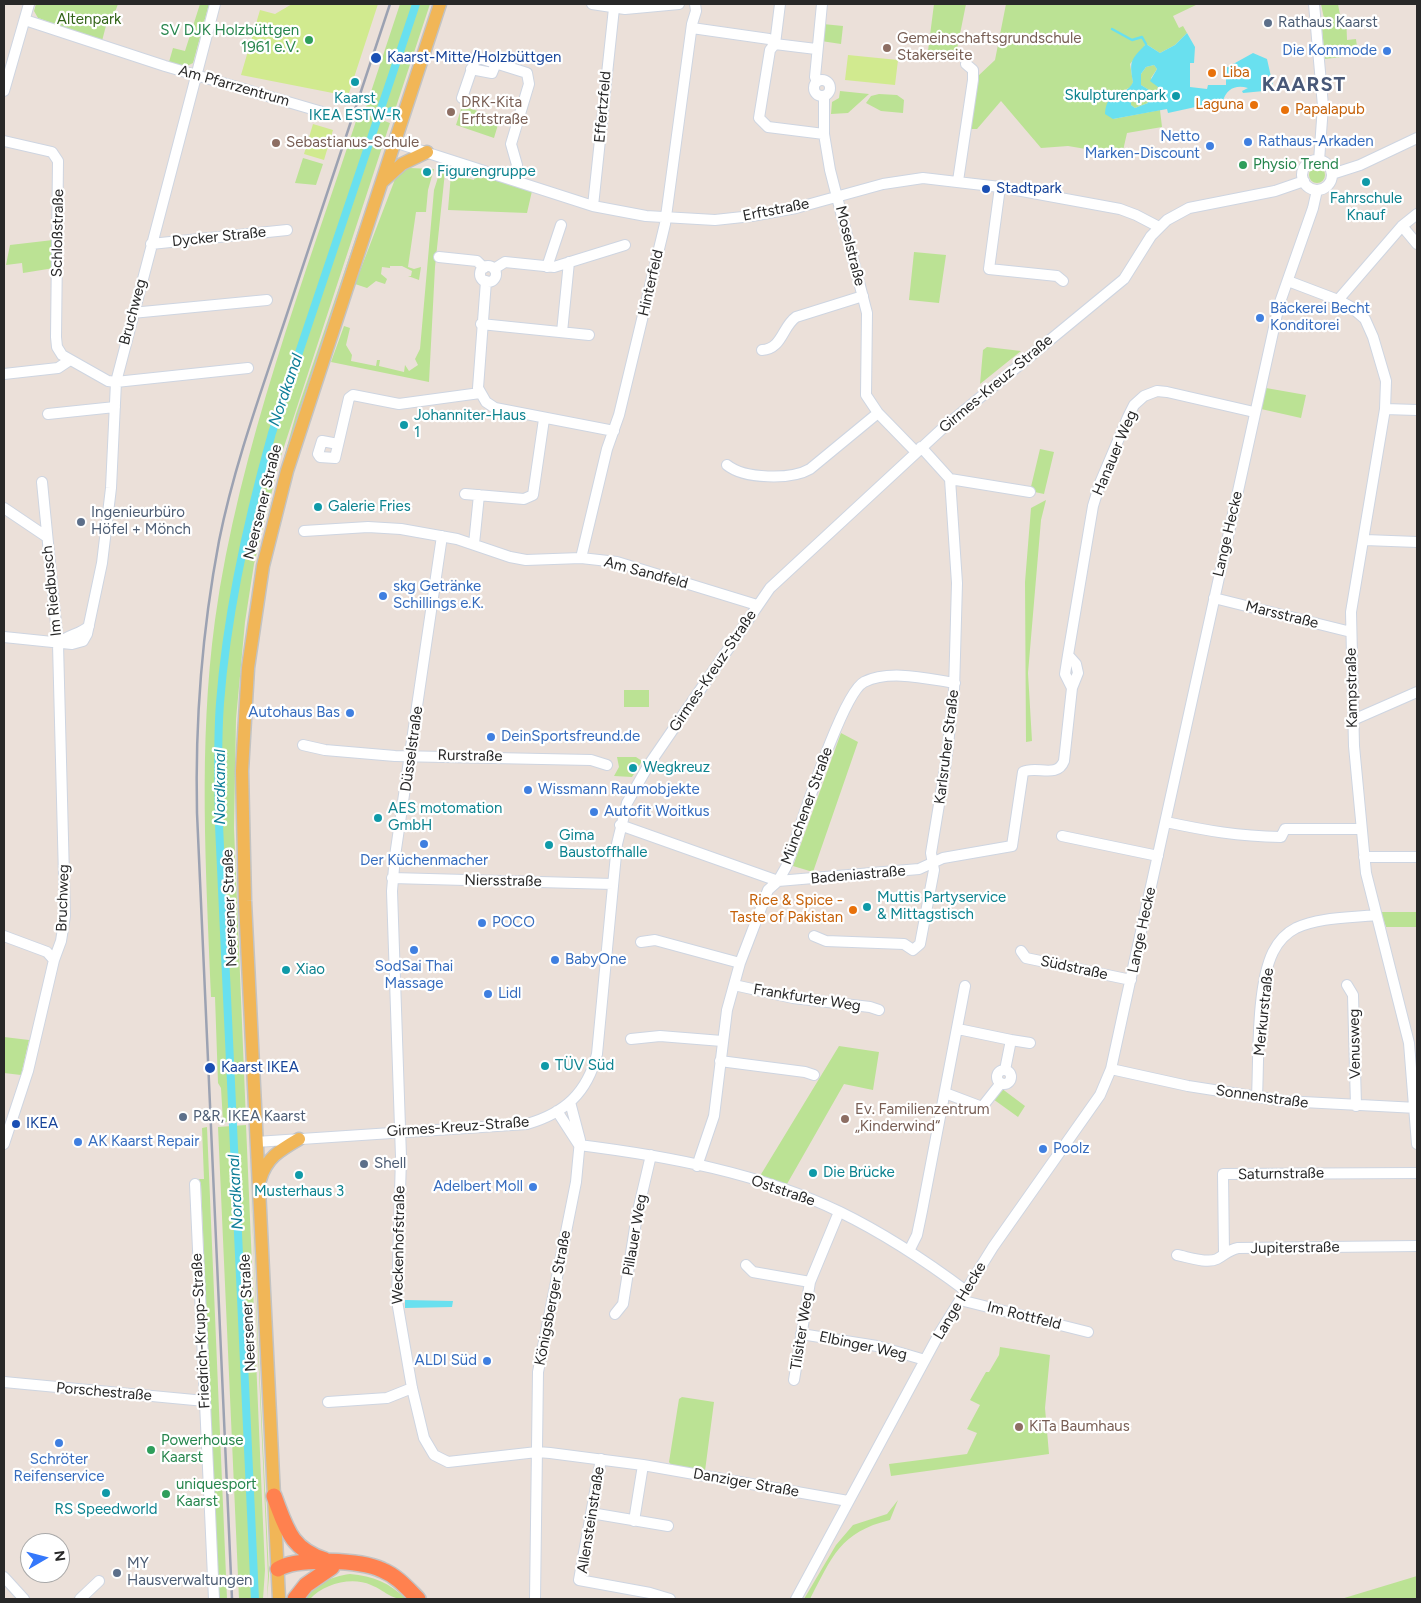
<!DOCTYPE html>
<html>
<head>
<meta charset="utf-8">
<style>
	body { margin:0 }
	#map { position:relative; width:1421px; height:1603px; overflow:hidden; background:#ebe0d9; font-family:Figtree,sans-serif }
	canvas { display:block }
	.frame { position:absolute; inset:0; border:5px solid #282828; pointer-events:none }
	.north { position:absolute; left:20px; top:1533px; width:50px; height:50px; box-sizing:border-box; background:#fff; border:1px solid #a9a9a9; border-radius:50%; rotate:82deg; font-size:14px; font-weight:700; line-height:20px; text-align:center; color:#282828 }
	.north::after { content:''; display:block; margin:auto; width:18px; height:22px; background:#3578fb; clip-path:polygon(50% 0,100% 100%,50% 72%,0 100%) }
</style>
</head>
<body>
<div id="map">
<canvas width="1421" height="1603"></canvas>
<div class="frame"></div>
<div class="north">N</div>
</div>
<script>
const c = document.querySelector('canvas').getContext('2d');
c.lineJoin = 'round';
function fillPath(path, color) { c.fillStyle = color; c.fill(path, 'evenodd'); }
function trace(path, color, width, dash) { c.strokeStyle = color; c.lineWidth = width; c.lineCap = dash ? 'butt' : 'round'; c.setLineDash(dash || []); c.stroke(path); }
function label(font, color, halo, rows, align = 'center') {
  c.font = font + ' Figtree,sans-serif'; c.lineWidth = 4.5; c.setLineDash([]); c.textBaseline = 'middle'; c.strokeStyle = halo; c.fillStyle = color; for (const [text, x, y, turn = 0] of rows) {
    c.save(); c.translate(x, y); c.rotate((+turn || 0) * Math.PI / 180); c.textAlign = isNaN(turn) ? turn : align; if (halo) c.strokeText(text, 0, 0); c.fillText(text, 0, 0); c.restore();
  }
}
fillPath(new Path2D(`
	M 36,4 L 118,4 L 114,15 L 109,14 L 102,41 L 38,18 L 34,11 Z
	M 200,4 L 209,4 L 193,63 L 185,67 L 169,62 L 173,48 L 185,51 Z
	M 400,4 L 430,4 L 392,119 L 365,110 Z
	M 934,4 L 966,4 L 956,54 L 928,51 Z
	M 1006,4 L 1198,4 L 1173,16 L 1179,28 L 1183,26 L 1187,33 L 1175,45 L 1160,53 L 1146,44 L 1130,64 L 1133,82 L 1131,87 L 1112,96 L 1113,119 L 1160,110 L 1162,127 L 1127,133 L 1122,155 L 1068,146 L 1041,148 L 1001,101 L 977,129 L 970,129 L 977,77 L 995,60 Z
	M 1321,4 L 1338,4 L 1340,15 L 1346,14 L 1347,40 L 1356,39 L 1358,55 L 1325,59 L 1322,28 L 1326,28 Z
	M 823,24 L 843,26 L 841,44 L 821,41 Z
	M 1154,65 L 1157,69 L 1151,78 L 1158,87 L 1156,99 L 1149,90 L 1141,85 L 1141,74 L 1146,67 Z
	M 840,91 L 869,94 L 848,113 L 831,114 L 832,102 L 839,98 Z
	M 1133,93 L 1145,96 L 1148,103 L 1135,108 L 1131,105 L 1131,95 Z
	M 879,94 L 897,95 L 904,100 L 903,113 L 881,111 L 866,103 L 871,96 Z
	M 462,106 L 500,118 L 494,138 L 456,125 Z
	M 359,112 L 390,123 L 280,459 L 254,564 L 245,622 L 236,719 L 234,828 L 246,1121 L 223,1122 L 221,1088 L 218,1083 L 215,997 L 211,997 C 206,871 198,745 215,620 C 239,448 305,277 359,112 Z
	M 394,125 L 298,415 L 284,462 L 260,565 L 238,827 L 248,1119 L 237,827 L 237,770 L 243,668 L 248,622 L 269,512 L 296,414 Z
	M 303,158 L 323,164 L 316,185 L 295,183 Z
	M1309 175a8 8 0 1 1 16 0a8 8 0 1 1-16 0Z
	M 410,168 L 434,169 L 428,190 L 426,212 L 416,212 L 408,267 L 414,269 L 421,267 L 419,280 L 408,276 L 411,276 L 412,271 L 402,266 L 390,266 L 390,268 L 382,267 L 381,274 L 387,279 L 385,284 L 376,281 L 367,288 L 355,284 L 397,174 L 402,169 Z
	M 440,171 L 445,172 L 435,267 L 429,382 L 331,362 L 344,326 L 350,328 L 346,345 L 352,355 L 351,361 L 376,366 L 377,360 L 380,360 L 379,366 L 404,372 L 405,365 L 409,371 L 418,365 L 415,359 L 420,349 L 434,190 Z
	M 476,173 L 532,191 L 527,213 L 448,210 L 451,174 L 474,180 Z
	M 53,240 L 54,268 L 23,273 L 22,263 L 6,265 L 10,245 Z
	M 914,252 L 946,255 L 939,303 L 909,300 Z
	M 987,347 L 1021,351 L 980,384 L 983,350 Z
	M 1266,388 L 1306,395 L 1301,418 L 1261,409 Z
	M 1040,449 L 1054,452 L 1044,494 L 1030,491 Z
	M 1046,500 L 1041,520 L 1028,673 L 1032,741 L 1026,742 L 1025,582 L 1031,508 Z
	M 624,690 L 649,690 L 649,707 L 624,707 Z
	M 841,733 L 858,742 L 813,872 L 793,866 Z
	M 617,757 L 636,757 L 642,761 L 632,777 L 614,776 L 619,767 Z
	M 1381,912 L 1417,912 L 1417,927 L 1386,927 Z
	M 4,1037 L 29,1040 L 21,1075 L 4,1073 Z
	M 839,1046 L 879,1052 L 873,1090 L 844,1084 L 787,1184 L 760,1176 Z
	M 1001,1088 L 1025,1106 L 1018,1117 L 993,1099 Z
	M 246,1125 L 265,1570 L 263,1599 L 239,1599 L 218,1127 Z
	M 248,1125 L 269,1576 L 267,1599 L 268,1576 Z
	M 207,1127 L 227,1599 L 218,1599 L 201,1184 L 199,1179 L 204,1179 L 202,1128 Z
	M 1000,1347 L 1050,1355 L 1045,1408 L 1049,1454 L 891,1476 L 889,1464 L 967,1454 L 977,1433 L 967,1429 L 980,1405 L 970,1400 L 986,1372 L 989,1372 L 999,1355 Z
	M 682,1397 L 714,1402 L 705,1471 L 671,1465 L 669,1462 L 679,1399 Z
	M 898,1500 L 890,1520 C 840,1532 832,1557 810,1599 L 804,1599 L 836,1545 L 853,1525 L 887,1514 Z
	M 350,1574 C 373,1576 390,1583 406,1599 C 389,1599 386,1591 371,1585 C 352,1576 323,1584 310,1599 L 304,1599 C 316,1583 330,1577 350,1574 Z
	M 1417,1576 L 1417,1599 L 1341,1599 Z`), '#bbe294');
fillPath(new Path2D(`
	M 292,4 L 378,4 L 348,96 L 241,75 L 260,10 L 275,14 Z
	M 848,55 L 898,60 L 895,85 L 845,80 Z
	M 313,124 L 333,130 L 324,160 L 304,154 Z`), '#d1ea8f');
fillPath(new Path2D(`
	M 1187,33 L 1195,47 L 1194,63 L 1190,63 L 1190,87 L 1207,89 L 1208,85 L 1226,85 L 1226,68 L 1253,53 L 1267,59 L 1274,90 L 1243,93 L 1242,91 L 1248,88 C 1236,84 1226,89 1223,101 L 1168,113 L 1167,109 L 1113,119 L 1105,114 C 1106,89 1125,99 1133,82 C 1129,60 1131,60 1146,44 L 1160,53 L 1175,45 ZM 1154,65 L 1157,69 L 1150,81 L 1158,87 L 1156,99 L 1149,90 L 1141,85 L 1141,74 L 1146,67 ZM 1133,93 L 1145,96 L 1148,103 L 1135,108 L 1131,105 L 1131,95 Z
	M 405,1300 L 453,1301 L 452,1307 L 405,1308 Z`), '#69e0ef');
trace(new Path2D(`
	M 1112,29 L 1132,40 L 1142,37 L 1146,44`), '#69e0ef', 2.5);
trace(new Path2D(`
	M 378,118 L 391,111
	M 255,1599 L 219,825 C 218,784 217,743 220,703 C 227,611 247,522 272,433 L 416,4`), '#69e0ef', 8);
const minor = new Path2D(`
	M 592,4 L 625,9 L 679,4
	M 780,4 L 775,44 L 770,50 L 759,118 L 768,127 L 824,134
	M 1314,4 L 1323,106 L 1319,161
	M 25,20 L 165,66 L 329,114
	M 692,28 L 769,39 L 775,44
	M 775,44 L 816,49
	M 471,69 L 492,73 L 496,63
	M814 88a8 8 0 1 1 16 0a8 8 0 1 1-16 0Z
	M 817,82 L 815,77 L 822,4
	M 4,91 L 29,4
	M 824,96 L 824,134 L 830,170 L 867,313 L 866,395 L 878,413 L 916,452
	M 462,98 L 476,57 L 527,73 L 529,84 L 511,144 L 517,165 L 512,180
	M 4,141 L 52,152 L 58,161 L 56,337 L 57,347 L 62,355 L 108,381 L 116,382 L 248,368
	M 394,142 L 593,206 L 646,216 L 715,220 L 752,216 L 796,208 L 883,184 L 923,178 L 1000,187 L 1120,209 L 1136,215 L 1159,227
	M1302 175a15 15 0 1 1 30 0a15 15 0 1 1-30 0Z
	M 1332,174 L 1360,165 L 1417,138
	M 958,181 L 973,80 L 973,70 L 966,64
	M 1000,187 L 989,269 L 1057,276 L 1063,281
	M 593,206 L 614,8
	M 1402,226 L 1417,244
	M 151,244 L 287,230
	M 439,257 L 477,261 L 484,268
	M480 274a8 8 0 1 1 16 0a8 8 0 1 1-16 0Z
	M 547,267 L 561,225
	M 494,269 L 505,262 L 554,267 L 625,245
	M 486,281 L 478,388 L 486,402 L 495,408 L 614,431
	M 1288,281 L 1338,300 L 1351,307 L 1365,319 L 1373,337 L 1386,381 L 1385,409 L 1351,612 L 1354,746 L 1366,873 L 1409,1043 L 1417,1144
	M 1338,300 L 1402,226 L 1417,214
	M 132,313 L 267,300
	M 481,324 L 589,335
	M 562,332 L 569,262
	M 762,350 C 782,349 782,327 796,317 L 863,296
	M 4,374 L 58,368 L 70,360
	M 1385,409 L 1417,410
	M 48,414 L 115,407
	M 338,444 L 322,441 L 318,454 L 320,457 L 335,458 L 349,398 L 353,395 L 399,404 L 480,393
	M 727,465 C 744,479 791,480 810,469 L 878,413
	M 950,479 L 1030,492
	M 465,494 L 524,499 L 533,495 L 544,419
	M 4,508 L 47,537
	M 304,531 L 368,527 L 401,529 L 457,539 L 510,557 L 526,560 L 581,558 L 617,562 L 757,605
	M 442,536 L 395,856 L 392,891 L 401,1157 L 397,1301 L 412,1388 L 424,1438 L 434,1455 L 448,1462 L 537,1452 L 550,1453 L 643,1465 L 848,1501
	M 1365,540 L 1417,542
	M 474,544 L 479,495
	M 581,558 L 607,449 L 619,415 L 665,224 L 692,24 L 696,11 L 695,4
	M 1214,598 L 1351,632
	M 4,637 L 72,644 L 83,641 L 87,634 L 102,563 L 111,488 L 116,382 L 215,4
	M 58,644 C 67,634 80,635 89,626
	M 1068,655 L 1065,674 L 1072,688
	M 1353,720 L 1417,692
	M 303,745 L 325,750 L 395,756 L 591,760 L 607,765
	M 1166,822 C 1208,831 1237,836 1281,837 L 1285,829 L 1361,829
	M 620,825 L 778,881 L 919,869 L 943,858 L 1012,846 L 1023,772 C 1036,765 1057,779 1064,761 L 1072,688 L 1078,673 L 1076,664 L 1068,655 L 1093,506 L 1100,483 L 1128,417 L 1134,405 L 1144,396 L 1157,391 L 1167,392 L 1254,412
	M 1062,836 L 1158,856
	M 1364,857 L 1417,857
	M 392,878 L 613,884
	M 4,936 L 47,952 L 54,960
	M 814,936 L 826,941 L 904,944 L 913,950 L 920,944 L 934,870 L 931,853 L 946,762 L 954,691 L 957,583 L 950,479 L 921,447
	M 641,942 L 655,940 L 740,963
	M 1021,951 L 1026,958 L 1131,980
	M 734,985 L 793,998 L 870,1007 L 879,1010
	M 1347,985 L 1353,995 L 1356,1106
	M 958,1029 L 1011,1040 L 1005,1070
	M 631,1039 L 660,1036 L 722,1041
	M 1011,1040 L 1030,1043
	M 720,1061 L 805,1072 L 814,1075
	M 1111,1069 L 1188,1086 L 1284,1101 L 1417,1108
	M997 1077a7 7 0 1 1 14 0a7 7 0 1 1-14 0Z
	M 945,1093 L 982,1107 L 1001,1083
	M 1257,1097 C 1259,1057 1256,987 1273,952 C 1278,942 1286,933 1296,928 C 1320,917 1350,918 1376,915
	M 557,1111 L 579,1145
	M 256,1142 L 527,1124 C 565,1113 587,1093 597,1054 L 617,844 L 627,803 L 648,766 L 770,588 L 943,428 L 1124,279 L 1151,236 L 1167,220 L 1189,208 L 1275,191 L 1304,181
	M 4,1144 L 28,1071 L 54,960 L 61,941 L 65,916 L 58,644 L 42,482
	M 579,1145 C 667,1156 760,1173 840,1212 C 885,1234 926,1261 966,1291
	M 697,1166 L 714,1116 L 727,1010 L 740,963 L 768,890 L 778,881 L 786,867 C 798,835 841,694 864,682 C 890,669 928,679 955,683
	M 195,1184 L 214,1599
	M 909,1251 L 917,1235 L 922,1211 L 965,986
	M 1224,1253 L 1223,1174 L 1417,1173
	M 1177,1255 C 1188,1257 1207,1264 1217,1259 C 1225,1255 1228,1250 1238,1248 L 1417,1246
	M 746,1265 L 753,1272 L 810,1282
	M 960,1300 L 1088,1332
	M 615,1314 L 623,1304 L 637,1215 L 651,1155
	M 801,1334 L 877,1346 L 925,1360
	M 794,1380 L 810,1282 L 839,1212
	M 4,1382 L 205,1401
	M 328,1402 L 387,1398 L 412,1388
	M 601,1459 L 579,1580 L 650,1593 L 670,1599
	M 591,1513 L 668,1526
	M 634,1521 L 643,1465
	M 4,1577 L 24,1599
	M 80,1599 L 99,1581
	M 535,1599 L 538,1372 L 576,1182 L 580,1140 L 570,1102
	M 796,1599 L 939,1334 L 993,1247 L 1100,1095 L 1111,1069 L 1124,1009 L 1279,305 L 1313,208 L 1317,190`);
const major = new Path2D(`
	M 382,182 L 402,164 L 427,152
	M 260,1180 C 266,1158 280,1150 299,1139
	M 279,1599 L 245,901 L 242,771 L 248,668 L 263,566 L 287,471 L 440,4`);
const highway = new Path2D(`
	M 274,1496 C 286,1527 290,1549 325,1560
	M 278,1569 C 297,1557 361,1560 382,1570 C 397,1576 407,1588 418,1599
	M 295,1599 L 306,1585 L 332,1567`);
trace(minor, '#ced5e1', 12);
trace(major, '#c3c3c3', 15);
trace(highway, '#c3c3c3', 18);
trace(minor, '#fff', 10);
trace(major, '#f1b657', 12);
trace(highway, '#ff814f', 15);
trace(new Path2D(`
	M 232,1599 L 197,813 C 195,722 202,631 219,541 C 234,466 261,392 285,320 C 320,214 355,109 390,4`), '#9ca2b2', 2.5);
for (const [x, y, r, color] of [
	[1268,23,5,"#5c6f8a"],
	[309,40,5,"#2e9e5b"],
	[887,48,5,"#8d6e63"],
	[1387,51,5,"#3f7fe0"],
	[376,58,6,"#1a4fb4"],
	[1212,73,5,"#e8710a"],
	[355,82,5,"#0f9aa8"],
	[1176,96,5,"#0f9aa8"],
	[1254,105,5,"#e8710a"],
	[1285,110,5,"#e8710a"],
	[451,112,5,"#8d6e63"],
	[1248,142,5,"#3f7fe0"],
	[276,143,5,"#8d6e63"],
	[1210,146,5,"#3f7fe0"],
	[1243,165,5,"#2e9e5b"],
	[427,172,5,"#0f9aa8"],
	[1366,182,5,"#0f9aa8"],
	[986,189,5,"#1a4fb4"],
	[1260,318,5,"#3f7fe0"],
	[404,425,5,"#0f9aa8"],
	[318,507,5,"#0f9aa8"],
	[81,522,5,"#5c6f8a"],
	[383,596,5,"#3f7fe0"],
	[350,713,5,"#3f7fe0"],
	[491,737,5,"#3f7fe0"],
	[633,768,5,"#0f9aa8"],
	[528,790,5,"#3f7fe0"],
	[594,812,5,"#3f7fe0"],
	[378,818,5,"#0f9aa8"],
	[424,844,5,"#3f7fe0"],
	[549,845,5,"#0f9aa8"],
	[867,907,5,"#0f9aa8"],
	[853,910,5,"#e8710a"],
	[482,923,5,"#3f7fe0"],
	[414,950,5,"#3f7fe0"],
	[555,960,5,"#3f7fe0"],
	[286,970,5,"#0f9aa8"],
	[488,994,5,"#3f7fe0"],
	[545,1066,5,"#0f9aa8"],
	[210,1068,6,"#1a4fb4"],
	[183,1117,5,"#5c6f8a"],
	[845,1119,5,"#8d6e63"],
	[16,1124,5,"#1a4fb4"],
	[78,1142,5,"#3f7fe0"],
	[1043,1149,5,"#3f7fe0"],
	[364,1164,5,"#5c6f8a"],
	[813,1173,5,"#0f9aa8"],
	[299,1175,5,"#0f9aa8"],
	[533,1187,5,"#3f7fe0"],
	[487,1361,5,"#3f7fe0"],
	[1019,1427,5,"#8d6e63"],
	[59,1443,5,"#3f7fe0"],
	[151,1450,5,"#2e9e5b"],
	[106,1493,5,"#0f9aa8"],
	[166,1494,5,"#2e9e5b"],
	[117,1573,5,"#5c6f8a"]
]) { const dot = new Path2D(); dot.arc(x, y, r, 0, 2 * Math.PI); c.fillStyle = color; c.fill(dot); trace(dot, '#fff', 2); }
label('15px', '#336418', '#fff', [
	["Altenpark",89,20]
]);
label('15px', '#4e5e75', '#fff', [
	["Rathaus Kaarst",1278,23],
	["Ingenieurbüro",91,513],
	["Höfel + Mönch",91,530],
	["P&R, IKEA Kaarst",193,1117],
	["Shell",374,1164],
	["MY",127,1564],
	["Hausverwaltungen",127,1581]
], 'left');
label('15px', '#27864d', '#fff', [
	["SV DJK Holzbüttgen",299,31,"right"],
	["1961 e.V.",299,48,"right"],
	["Physio Trend",1253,165],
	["Powerhouse",161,1441],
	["Kaarst",161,1458],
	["uniquesport",176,1485],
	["Kaarst",176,1502]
], 'left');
label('15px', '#785e54', '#fff', [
	["Gemeinschaftsgrundschule",897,39],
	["Stakerseite",897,56],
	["DRK-Kita",461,103],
	["Erftstraße",461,120],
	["Sebastianus-Schule",286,143],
	["Ev. Familienzentrum",855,1110],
	["„Kinderwind“",855,1127],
	["KiTa Baumhaus",1029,1427]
], 'left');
label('15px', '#366cbe', '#fff', [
	["Die Kommode",1377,51,"right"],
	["Netto",1200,137,"right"],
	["Marken-Discount",1200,154,"right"],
	["Rathaus-Arkaden",1258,142],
	["Bäckerei Becht",1270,309],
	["Konditorei",1270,326],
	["skg Getränke",393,587],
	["Schillings e.K.",393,604],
	["Autohaus Bas",340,713,"right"],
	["DeinSportsfreund.de",501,737],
	["Wissmann Raumobjekte",538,790],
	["Autofit Woitkus",604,812],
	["Der Küchenmacher",424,861,"center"],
	["POCO",492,923],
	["BabyOne",565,960],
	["SodSai Thai",414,967,"center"],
	["Massage",414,984,"center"],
	["Lidl",498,994],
	["AK Kaarst Repair",88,1142],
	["Poolz",1053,1149],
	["Adelbert Moll",523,1187,"right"],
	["ALDI Süd",477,1361,"right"],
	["Schröter",59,1460,"center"],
	["Reifenservice",59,1477,"center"]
], 'left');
label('15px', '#164399', '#fff', [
	["Kaarst-Mitte/Holzbüttgen",387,58],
	["Stadtpark",996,189],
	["Kaarst IKEA",221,1068],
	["IKEA",26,1124]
], 'left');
label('15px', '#c56008', '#fff', [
	["Liba",1222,73],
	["Laguna",1244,105,"right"],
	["Papalapub",1295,110],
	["Rice & Spice -",843,901,"right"],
	["Taste of Pakistan",843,918,"right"]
], 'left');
label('15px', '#282828', '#fff', [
	["Am Pfarrzentrum",234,86,16],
	["Effertzfeld",603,107,-85],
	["Erftstraße",776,210,-11],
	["Schloßstraße",58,233,-89],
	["Dycker Straße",219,237,-6],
	["Moselstraße",850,246,76],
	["Hinterfeld",651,283,-77],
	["Bruchweg",133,312,-75],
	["Girmes-Kreuz-Straße",996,384,-40],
	["Hanauer Weg",1115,453,-67],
	["Neersener Straße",263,502,-76],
	["Lange Hecke",1228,534,-77],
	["Am Sandfeld",646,573,15],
	["Im Riedbusch",52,591,-96],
	["Marsstraße",1282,615,14],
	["Girmes-Kreuz-Straße",713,671,-56],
	["Kampstraße",1352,688,-91],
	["Karlsruher Straße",947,747,-83],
	["Düsselstraße",412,749,-82],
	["Rurstraße",470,756,1],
	["Münchener Straße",807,806,-70],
	["Badeniastraße",858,875,-5],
	["Niersstraße",503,881,1],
	["Bruchweg",63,898,-88],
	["Neersener Straße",230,908,-92],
	["Lange Hecke",1142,930,-78],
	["Südstraße",1074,968,12],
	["Frankfurter Weg",807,998,9],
	["Merkurstraße",1264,1012,-84],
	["Venusweg",1355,1044,-91],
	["Sonnenstraße",1262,1097,8],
	["Girmes-Kreuz-Straße",458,1127,-4],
	["Saturnstraße",1281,1174,-1],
	["Oststraße",783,1191,19],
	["Pillauer Weg",635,1235,-80],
	["Weckenhofstraße",399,1245,-89],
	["Jupiterstraße",1295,1248,-1],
	["Königsberger Straße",553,1298,-79],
	["Lange Hecke",960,1301,-59],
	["Neersener Straße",248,1313,-93],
	["Im Rottfeld",1024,1316,14],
	["Friedrich-Krupp-Straße",201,1331,-93],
	["Tilsiter Weg",802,1331,-81],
	["Elbinger Weg",863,1346,12],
	["Porschestraße",104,1392,5],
	["Danziger Straße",746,1483,10],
	["Allensteinstraße",591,1520,-81]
]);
label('15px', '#0d838f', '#fff', [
	["Skulpturenpark",1166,96,"right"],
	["Kaarst",355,99,"center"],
	["IKEA ESTW-R",355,116,"center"],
	["Figurengruppe",437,172],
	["Fahrschule",1366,199,"center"],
	["Knauf",1366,216,"center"],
	["Johanniter-Haus",414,416],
	["1",414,433],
	["Galerie Fries",328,507],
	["Wegkreuz",643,768],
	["AES motomation",388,809],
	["GmbH",388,826],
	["Gima",559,836],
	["Baustoffhalle",559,853],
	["Muttis Partyservice",877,898],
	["& Mittagstisch",877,915],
	["Xiao",296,970],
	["TÜV Süd",555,1066],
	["Die Brücke",823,1173],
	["Musterhaus 3",299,1192,"center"],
	["RS Speedworld",106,1510,"center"]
], 'left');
label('italic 16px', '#0c7d97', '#fff', [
	["Nordkanal",286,390,-71],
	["Nordkanal",220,787,-90],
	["Nordkanal",236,1192,-93]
]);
c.letterSpacing = '1px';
label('bold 20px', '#485878', '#fff', [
	["KAARST",1304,85]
]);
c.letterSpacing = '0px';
</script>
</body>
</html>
